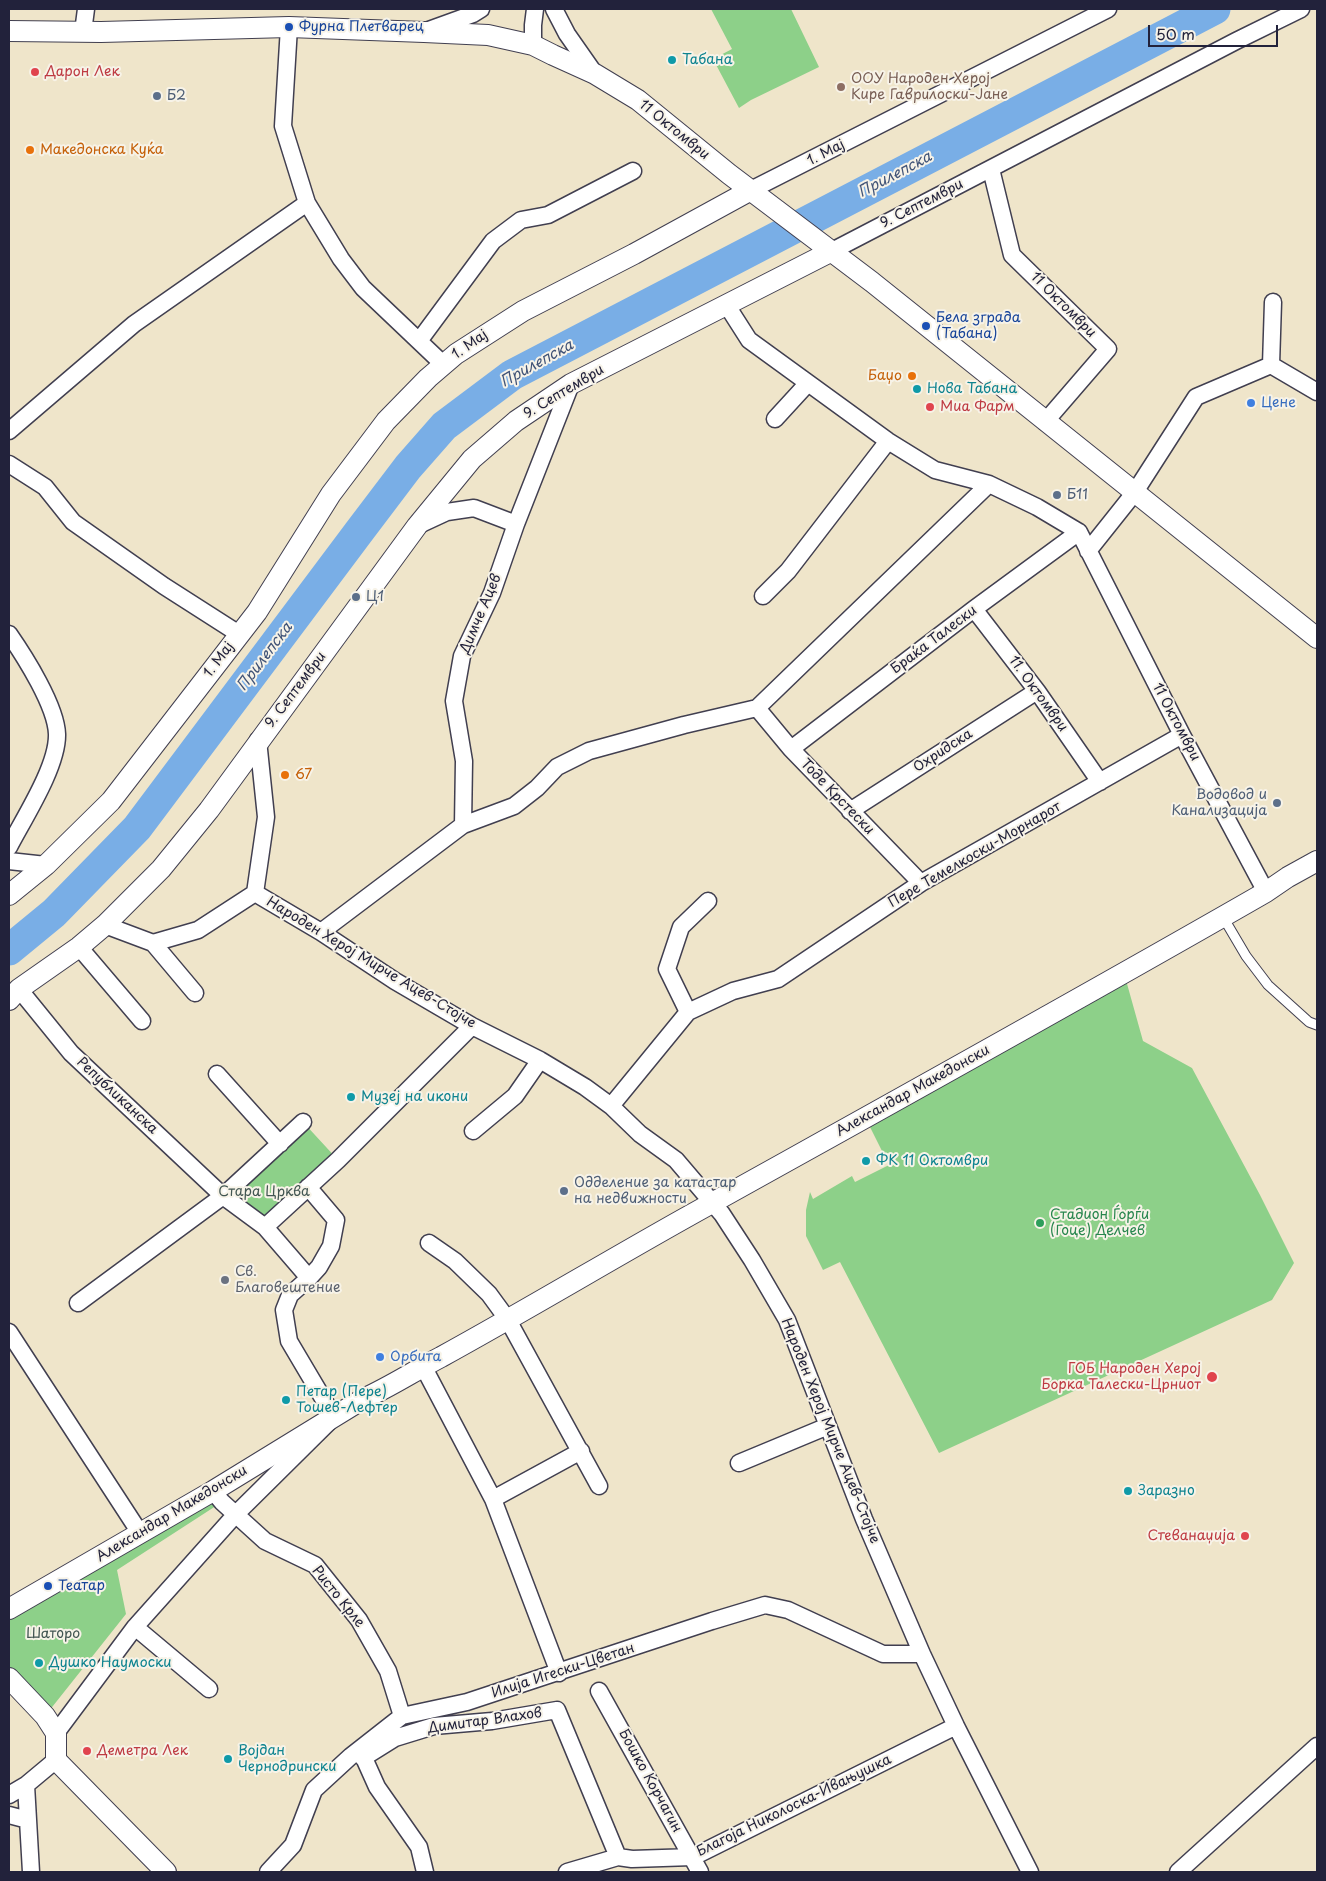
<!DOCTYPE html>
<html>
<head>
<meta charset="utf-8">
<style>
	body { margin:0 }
	#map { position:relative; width:1326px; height:1881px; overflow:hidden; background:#efe5ca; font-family:"Playpen Sans",sans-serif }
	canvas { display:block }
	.frame { position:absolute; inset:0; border:10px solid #22223b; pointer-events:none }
	.scale { position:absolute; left:1148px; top:25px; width:130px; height:22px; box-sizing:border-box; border:2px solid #22223b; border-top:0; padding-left:6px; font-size:15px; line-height:18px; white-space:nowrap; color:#22223b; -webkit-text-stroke:4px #f7f3e8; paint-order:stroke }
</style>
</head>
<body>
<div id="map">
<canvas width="1326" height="1881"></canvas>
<div class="frame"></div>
<div class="scale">50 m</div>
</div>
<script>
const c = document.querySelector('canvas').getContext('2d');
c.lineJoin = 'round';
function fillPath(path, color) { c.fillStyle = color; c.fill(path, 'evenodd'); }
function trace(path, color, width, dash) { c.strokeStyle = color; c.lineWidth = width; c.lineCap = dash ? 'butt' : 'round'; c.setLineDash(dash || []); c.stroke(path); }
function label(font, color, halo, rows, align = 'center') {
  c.font = font + ' "Playpen Sans",sans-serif'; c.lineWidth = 4; c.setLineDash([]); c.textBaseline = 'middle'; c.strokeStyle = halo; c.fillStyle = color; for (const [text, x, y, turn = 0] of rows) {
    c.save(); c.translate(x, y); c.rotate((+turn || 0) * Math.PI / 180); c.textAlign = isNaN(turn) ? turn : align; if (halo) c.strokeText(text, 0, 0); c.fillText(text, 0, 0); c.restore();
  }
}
fillPath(new Path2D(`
	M 711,9 L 791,9 L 819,67 L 751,100 L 739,108 L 713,59 L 732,49 Z
	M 1124,973 L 1143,1041 L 1192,1068 L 1260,1195 L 1294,1263 L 1272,1300 L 939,1453 L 840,1262 L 823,1270 L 806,1236 L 806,1210 L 810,1192 L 813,1199 L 852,1176 L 855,1182 L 889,1165 L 865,1117 Z
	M 303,1122 L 338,1160 L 265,1227 L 223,1196 Z
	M 213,1491 L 222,1502 L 117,1570 L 126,1614 L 45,1716 L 9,1678 L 9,1609 Z`), '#8dd089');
trace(new Path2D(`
	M 9,950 L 54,913 L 137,828 L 358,533 L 408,467 L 444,426 L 512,375 L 1215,9`), '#79aee6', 31);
const service = new Path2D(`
	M 1223,917 L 1246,956 L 1268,985 L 1309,1022 L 1317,1025`);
const minor = new Path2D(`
	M 554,9 L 567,34 L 595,74
	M 289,27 L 283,126 L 307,203 L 341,259 L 363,288 L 444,365
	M 426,31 L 473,14 L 481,9
	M 83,32 L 86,9
	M 533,45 L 533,25 L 535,9
	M 991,169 L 1012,255 L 1108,349 L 1045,422
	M 751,190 L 1108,9
	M 832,251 L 1236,41 L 1301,9
	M 726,304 L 749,340 L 888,441 L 935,470 L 989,484 L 1037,507 L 1079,532 L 1182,735 L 1266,892
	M 419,341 L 493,241 L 521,220 L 548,215 L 633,171
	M 1271,365 L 1317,392
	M 775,419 L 808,383
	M 9,431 L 134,324 L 307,203
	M 9,464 L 45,487 L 73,522 L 164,586 L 239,634
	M 419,525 L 447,512 L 474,508 L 516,524
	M 1088,551 L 1135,492 L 1196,397 L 1271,365 L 1273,302
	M 763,596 L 788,571 L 888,441
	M 974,609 L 1037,691 L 1100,782
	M 9,634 C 25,657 56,706 57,734 C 58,766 24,818 9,847
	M 757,708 L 791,749 L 921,883
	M 791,749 L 974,609 L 1079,532
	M 850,811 L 1037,691
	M 463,825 L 464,761 L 454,701 L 462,656 L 492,593 L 516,524 L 571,384
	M 9,861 L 46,865
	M 255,893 L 321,932 L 395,981 L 472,1026 L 540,1060 L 585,1087 L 611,1106 L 640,1134 L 676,1160 L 722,1214 L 752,1260 L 787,1320 L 864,1519 L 922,1654 L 956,1726 L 1030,1872
	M 105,925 L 153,943 L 198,930 L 255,893 L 266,817 L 258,740
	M 321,932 L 463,825 L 514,806 L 537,788 L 557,767 L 589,751 L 684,725 L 757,708 L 989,484
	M 153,943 L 195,993
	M 79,947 L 142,1021
	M 19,989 L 71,1053 L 223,1196 L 265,1227 L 309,1278
	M 688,1012 L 667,969 L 681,927 L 708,901
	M 217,1074 L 280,1144
	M 611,1106 L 688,1012 L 733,991 L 778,979 L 921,883 L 1182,735
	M 473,1131 L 515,1096 L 540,1060
	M 265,1227 L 338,1160 L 472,1026
	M 429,1243 L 455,1261 L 489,1294 L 508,1320 L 599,1486
	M 78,1303 L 223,1196 L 303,1122
	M 9,1332 L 140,1533
	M 423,1366 L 493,1499 L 559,1673
	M 739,1463 L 828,1426
	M 213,1491 L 222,1502 L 265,1541 L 315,1565 L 359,1620 L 388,1671 L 402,1716
	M 493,1499 L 581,1451
	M 135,1627 L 209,1689
	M 599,1691 L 700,1872
	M 56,1733 L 135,1627 L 236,1514 L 334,1417 L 289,1341 L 284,1310 L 290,1295 L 309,1278 L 319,1267 L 331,1246 L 336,1220 L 308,1187
	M 363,1758 L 395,1738 L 434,1726 L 492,1721 L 557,1710 L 618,1857
	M 364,1758 L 377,1787 L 419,1847 L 425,1872
	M 26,1785 L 31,1872
	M 9,1795 L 26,1785 L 56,1760
	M 9,1815 L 28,1820
	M 268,1872 L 293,1845 L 314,1790 L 351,1756 L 402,1716 L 467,1702 L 712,1621 L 765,1605 L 788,1610 L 883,1654 L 922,1654
	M 567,1872 L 618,1857 L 632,1859 L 693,1857 L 956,1726
	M 1178,1872 L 1317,1746`);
const tertiary = new Path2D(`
	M 9,31 L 101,32 L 289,27 L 424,32 L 488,35 L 533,45 L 553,55 L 595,74 L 638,100 L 729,174 L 872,282 L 1317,638
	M 9,895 L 46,865 L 111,801 L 257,612 L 331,494 L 386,421 L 428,378 L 456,354 L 523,311 L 634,254 L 751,190
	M 9,1000 L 19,989 L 79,947 L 105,925 L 161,869 L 209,810 L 417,526 L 472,459 L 516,421 L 571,384 L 832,251
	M 9,1609 L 213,1491 L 363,1399 C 390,1387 414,1371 441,1357 C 523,1312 603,1264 685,1218 C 879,1110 1073,1003 1266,892 L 1288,877 L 1317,861
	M 9,1678 L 45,1716 L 56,1733 L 56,1760 L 166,1872`);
trace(service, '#413f50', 11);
trace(minor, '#413f50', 19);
trace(tertiary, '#413f50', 22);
trace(service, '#fff', 9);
trace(minor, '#fff', 16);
trace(tertiary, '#fff', 20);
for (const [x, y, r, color] of [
	[289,27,5,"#1a4fb4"],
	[672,60,5,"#0f9aa8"],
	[35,72,5,"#e0444e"],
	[841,87,5,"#8d6e63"],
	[157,96,5,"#5c6f8a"],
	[30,150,5,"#e8710a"],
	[926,326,5,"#1a4fb4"],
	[912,376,5,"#e8710a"],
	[917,389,5,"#0f9aa8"],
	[1251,403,5,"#3f7fe0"],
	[930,407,5,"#e0444e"],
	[1057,495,5,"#5c6f8a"],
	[356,597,5,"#5c6f8a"],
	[285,775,5,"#e8710a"],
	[1277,803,5,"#5c6f8a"],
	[351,1097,5,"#0f9aa8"],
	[866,1161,5,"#0f9aa8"],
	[564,1191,5,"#5c6f8a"],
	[1040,1223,5,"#2e9e5b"],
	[225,1280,5,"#6b7280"],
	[380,1357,5,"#3f7fe0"],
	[1212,1377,6,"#e0444e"],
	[286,1400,5,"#0f9aa8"],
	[1128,1491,5,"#0f9aa8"],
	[1245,1536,5,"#e0444e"],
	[48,1586,5,"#1a4fb4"],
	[39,1663,5,"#0f9aa8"],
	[87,1751,5,"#e0444e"],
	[228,1759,5,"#0f9aa8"]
]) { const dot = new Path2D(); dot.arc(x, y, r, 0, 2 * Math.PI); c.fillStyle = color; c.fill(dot); trace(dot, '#f7f3e8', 2); }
label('14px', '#164399', '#f7f3e8', [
	["Фурна Плетварец",299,27],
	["Бела зграда",936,318],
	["(Табана)",936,334],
	["Театар",58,1586]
], 'left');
label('14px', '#0d838f', '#f7f3e8', [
	["Табана",682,60],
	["Нова Табана",927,389],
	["Музеј на икони",361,1097],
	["ФК 11 Октомври",876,1161],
	["Петар (Пере)",296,1392],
	["Тошев-Лефтер",296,1408],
	["Заразно",1138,1491],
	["Душко Наумоски",49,1663],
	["Војдан",238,1751],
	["Чернодрински",238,1767]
], 'left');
label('14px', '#be3a42', '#f7f3e8', [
	["Дарон Лек",45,72],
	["Миа Фарм",940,407],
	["ГОБ Народен Херој",1201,1369,"right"],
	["Борка Талески-Црниот",1201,1385,"right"],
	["Стеванаџија",1235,1536,"right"],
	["Деметра Лек",97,1751]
], 'left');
label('14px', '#785e54', '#f7f3e8', [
	["ООУ Народен Херој",851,79],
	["Кире Гаврилоски-Јане",851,95]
], 'left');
label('14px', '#4e5e75', '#f7f3e8', [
	["Б2",167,96],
	["Б11",1067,495],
	["Ц1",366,597],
	["Водовод и",1267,795,"right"],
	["Канализација",1267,811,"right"],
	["Одделение за катастар",574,1183],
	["на недвижности",574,1199]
], 'left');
label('14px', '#22223b', '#f7f3e8', [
	["11 Октомври",674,130,39],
	["1. Мај",826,153,-27],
	["9. Септември",922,204,-27],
	["11 Октомври",1063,305,45],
	["1. Мај",470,345,-35],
	["9. Септември",564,392,-31],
	["Димче Ацев",481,614,-67],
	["Браќа Талески",934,640,-37],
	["1. Мај",219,660,-53],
	["9. Септември",296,690,-53],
	["11. Октомври",1038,694,54],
	["11 Октомври",1176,722,62],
	["Охридска",943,751,-33],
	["Тоде Крстески",837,797,46],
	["Пере Темелкоски-Морнарот",975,855,-30],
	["Народен Херој Мирче Ацев-Стојче",371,963,31],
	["Александар Македонски",913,1091,-29],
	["Републиканска",117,1096,43],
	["Народен Херој Мирче Ацев-Стојче",830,1431,68],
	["Александар Македонски",172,1514,-31],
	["Ристо Крле",338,1597,51],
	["Илија Игески-Цветан",563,1671,-18],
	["Димитар Влахов",485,1721,-8],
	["Бошко Корчагин",650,1781,61],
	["Благоја Николоска-Ивањушка",794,1806,-26]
]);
label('14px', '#c56008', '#f7f3e8', [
	["Македонска Куќа",40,150],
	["Баџо",902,376,"right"],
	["67",295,775]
], 'left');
label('14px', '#366cbe', '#f7f3e8', [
	["Цене",1261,403],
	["Орбита",390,1357]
], 'left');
label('14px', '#425652', '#f7f3e8', [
	["Стара Црква",264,1192],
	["Шаторо",53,1634]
]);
label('14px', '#27864d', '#f7f3e8', [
	["Стадион Ѓорѓи",1050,1215],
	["(Гоце) Делчев",1050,1231]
], 'left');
label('14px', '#5b616d', '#f7f3e8', [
	["Св.",235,1272],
	["Благовештение",235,1288]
], 'left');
label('italic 15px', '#405377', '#f7f3e8', [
	["Прилепска",895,175,-28],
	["Прилепска",537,364,-29],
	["Прилепска",265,657,-53]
]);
</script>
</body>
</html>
